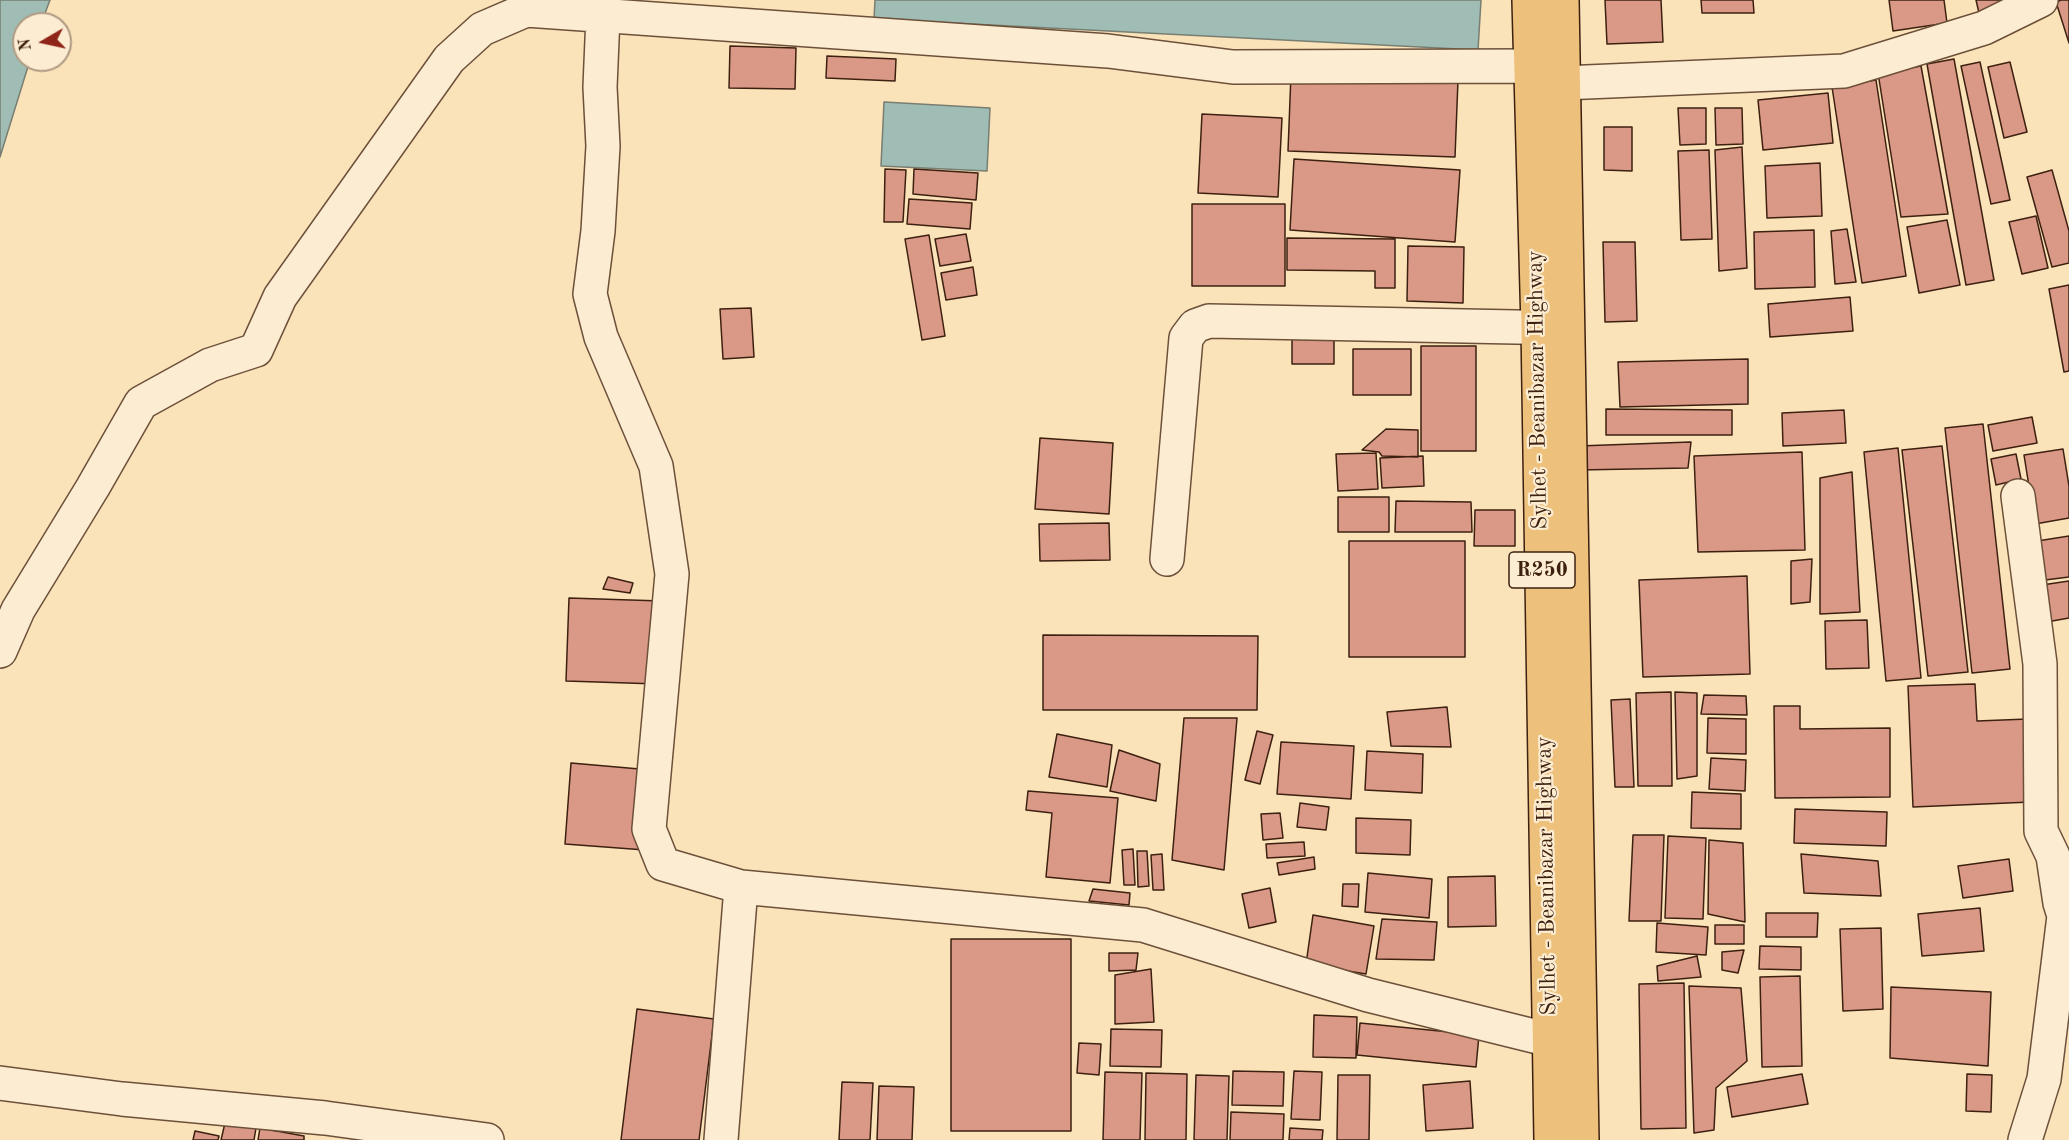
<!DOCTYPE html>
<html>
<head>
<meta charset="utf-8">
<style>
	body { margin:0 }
	#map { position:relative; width:2069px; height:1140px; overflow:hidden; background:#fae2b9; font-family:"Old Standard TT",serif }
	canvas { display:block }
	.north { position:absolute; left:12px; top:12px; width:60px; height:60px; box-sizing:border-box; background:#fcecd2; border:2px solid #b09a84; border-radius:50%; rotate:261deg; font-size:16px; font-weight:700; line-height:24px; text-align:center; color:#3d2010 }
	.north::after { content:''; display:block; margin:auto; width:21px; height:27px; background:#8f2418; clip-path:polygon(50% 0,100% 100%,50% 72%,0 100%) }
</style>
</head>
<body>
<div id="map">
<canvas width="2069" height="1140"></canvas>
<div class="north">N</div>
</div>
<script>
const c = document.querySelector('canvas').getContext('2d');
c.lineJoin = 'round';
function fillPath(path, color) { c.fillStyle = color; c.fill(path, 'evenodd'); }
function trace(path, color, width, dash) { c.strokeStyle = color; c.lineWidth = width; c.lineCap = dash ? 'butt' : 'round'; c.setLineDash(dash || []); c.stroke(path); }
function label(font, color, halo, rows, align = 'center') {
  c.font = font + ' "Old Standard TT",serif'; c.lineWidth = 4.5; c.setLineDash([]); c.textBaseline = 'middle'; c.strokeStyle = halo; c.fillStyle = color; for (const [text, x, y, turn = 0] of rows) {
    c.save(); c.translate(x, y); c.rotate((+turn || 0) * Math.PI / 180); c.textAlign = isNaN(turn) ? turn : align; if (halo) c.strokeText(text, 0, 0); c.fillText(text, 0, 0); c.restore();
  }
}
const water = new Path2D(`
	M 0,0 L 50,0 L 41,24 L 24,24 L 24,60 L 30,60 L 0,157 Z
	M 875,0 L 1481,0 L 1478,50 L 874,19 Z
	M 884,102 L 990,108 L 987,171 L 881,166 Z`);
fillPath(water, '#9fbdb4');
trace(water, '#787e72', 1.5);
const building = new Path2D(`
	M 1605,0 L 1661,0 L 1663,42 L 1607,44 Z
	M 1701,0 L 1753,0 L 1754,13 L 1702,13 Z
	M 1889,0 L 1944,0 L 1947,23 L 1893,31 Z
	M 1976,0 L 2007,0 L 1979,13 Z
	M 2061,0 L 2069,0 L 2069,43 L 2056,2 Z
	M 730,46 L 796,48 L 795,89 L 729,88 Z
	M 827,56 L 896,59 L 895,81 L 826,78 Z
	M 1954,59 L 1994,280 L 1966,285 L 1927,64 Z
	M 1980,62 L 2010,200 L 1991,204 L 1961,66 Z
	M 2010,62 L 2027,132 L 2004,138 L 1988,67 Z
	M 1921,66 L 1948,214 L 1901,217 L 1878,73 Z
	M 1291,74 L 1458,80 L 1455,157 L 1288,151 Z
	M 1876,80 L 1906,276 L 1862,283 L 1832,87 Z
	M 1828,93 L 1833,143 L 1763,150 L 1758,100 Z
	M 1678,108 L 1706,108 L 1706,144 L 1680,145 Z
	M 1715,108 L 1742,108 L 1743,144 L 1716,145 Z
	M 1202,114 L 1282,118 L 1278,197 L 1198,193 Z
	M 1604,127 L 1632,127 L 1632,171 L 1604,170 Z
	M 1742,147 L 1747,268 L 1719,271 L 1715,150 Z
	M 1709,150 L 1712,239 L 1681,240 L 1678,151 Z
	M 1294,159 L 1460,170 L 1455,242 L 1290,230 Z
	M 1820,163 L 1822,216 L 1767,218 L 1765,166 Z
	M 885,169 L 906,170 L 903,222 L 884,222 Z
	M 914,169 L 978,173 L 976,200 L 913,194 Z
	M 2052,170 L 2069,231 L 2069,263 L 2052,267 L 2027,177 Z
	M 909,199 L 972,203 L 970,229 L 907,224 Z
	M 1192,204 L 1285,204 L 1285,286 L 1192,286 Z
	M 2036,216 L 2048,268 L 2022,274 L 2009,222 Z
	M 1947,220 L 1960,285 L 1919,293 L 1907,227 Z
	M 1847,229 L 1856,282 L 1835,284 L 1831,231 Z
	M 1814,230 L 1815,287 L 1755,289 L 1754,232 Z
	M 966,234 L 971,261 L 940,266 L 935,239 Z
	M 929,235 L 945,336 L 922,340 L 905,239 Z
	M 1287,238 L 1395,239 L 1395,288 L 1375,288 L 1375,271 L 1287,270 Z
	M 1603,242 L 1635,242 L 1637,321 L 1605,322 Z
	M 1408,246 L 1464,247 L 1463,303 L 1407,301 Z
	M 973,267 L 977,295 L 946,300 L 941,273 Z
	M 2069,285 L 2069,371 L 2064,372 L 2049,289 Z
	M 1850,297 L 1853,331 L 1770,337 L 1768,304 Z
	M 751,308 L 754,357 L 723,359 L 720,309 Z
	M 1292,337 L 1334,337 L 1334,364 L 1292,364 Z
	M 1421,346 L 1476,346 L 1476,451 L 1421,451 Z
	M 1353,349 L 1411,349 L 1411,395 L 1353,395 Z
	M 1748,359 L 1748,404 L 1620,407 L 1618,362 Z
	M 1606,409 L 1732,410 L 1732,435 L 1606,435 Z
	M 1844,410 L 1846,443 L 1783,446 L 1782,413 Z
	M 2032,417 L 2037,443 L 1993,451 L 1988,425 Z
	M 1983,424 L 2010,669 L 1972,673 L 1945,428 Z
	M 1386,429 L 1418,430 L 1418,457 L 1382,456 L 1379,452 L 1362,450 Z
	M 1040,438 L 1113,443 L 1109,514 L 1035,509 Z
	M 1691,442 L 1688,468 L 1578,470 L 1578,446 Z
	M 1942,446 L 1968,672 L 1928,676 L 1902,450 Z
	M 1898,448 L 1921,678 L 1886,681 L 1864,452 Z
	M 2063,449 L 2069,486 L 2069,518 L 2035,524 L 2024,455 Z
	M 1802,452 L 1805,550 L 1698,552 L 1694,456 Z
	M 1376,453 L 1378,489 L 1338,491 L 1336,454 Z
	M 2016,454 L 2021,479 L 1996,485 L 1991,459 Z
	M 1423,456 L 1424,486 L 1382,488 L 1380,458 Z
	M 1852,472 L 1860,612 L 1820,614 L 1820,478 Z
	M 1338,497 L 1389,497 L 1389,532 L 1338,532 Z
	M 1396,501 L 1471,502 L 1472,532 L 1395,532 Z
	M 1475,510 L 1515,510 L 1515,546 L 1474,546 Z
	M 1109,523 L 1110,560 L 1040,561 L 1039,524 Z
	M 2069,536 L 2069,577 L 2037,581 L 2031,542 Z
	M 1349,541 L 1465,541 L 1465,657 L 1349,657 Z
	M 1812,559 L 1810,602 L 1791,604 L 1791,561 Z
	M 1747,576 L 1750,674 L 1643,677 L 1639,580 Z
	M 608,577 L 633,583 L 630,593 L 603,589 Z
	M 2069,581 L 2069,618 L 2041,623 L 2035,586 Z
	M 569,598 L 661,601 L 658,684 L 566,681 Z
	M 1867,620 L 1869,668 L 1826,669 L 1825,621 Z
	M 1043,635 L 1258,636 L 1257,710 L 1043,710 Z
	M 1975,684 L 1977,721 L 2028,719 L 2031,802 L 1913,807 L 1908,686 Z
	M 1671,692 L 1672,786 L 1638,786 L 1636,693 Z
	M 1675,692 L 1697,693 L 1697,776 L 1677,779 Z
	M 1704,695 L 1746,696 L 1747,715 L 1701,714 Z
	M 1630,699 L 1634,787 L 1615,787 L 1611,700 Z
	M 1774,706 L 1800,706 L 1800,729 L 1890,728 L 1890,797 L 1775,798 Z
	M 1447,707 L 1451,747 L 1391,746 L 1387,712 Z
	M 1184,718 L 1237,718 L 1224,870 L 1172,860 Z
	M 1708,718 L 1746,719 L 1746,754 L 1707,753 Z
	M 1257,731 L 1273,735 L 1260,784 L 1245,780 Z
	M 1057,734 L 1112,745 L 1107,787 L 1049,777 Z
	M 1281,742 L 1354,746 L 1351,799 L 1277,794 Z
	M 1119,750 L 1160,764 L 1156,801 L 1110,791 Z
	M 1367,751 L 1423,754 L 1422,793 L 1365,790 Z
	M 1711,758 L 1746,760 L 1745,791 L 1709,789 Z
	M 571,763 L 651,770 L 645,850 L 565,844 Z
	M 1028,791 L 1118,798 L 1110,883 L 1046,877 L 1052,813 L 1026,810 Z
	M 1692,792 L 1741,794 L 1741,829 L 1691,828 Z
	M 1300,803 L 1329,807 L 1326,830 L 1297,827 Z
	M 1795,809 L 1887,812 L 1886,846 L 1794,843 Z
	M 1280,813 L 1283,838 L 1263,840 L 1261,814 Z
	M 1356,818 L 1411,820 L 1410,855 L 1356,853 Z
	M 1633,835 L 1664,835 L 1661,921 L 1629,921 Z
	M 1668,836 L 1706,838 L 1703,919 L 1665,918 Z
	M 1709,840 L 1743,843 L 1745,922 L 1708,914 Z
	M 1304,842 L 1305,856 L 1267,858 L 1266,844 Z
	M 1133,849 L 1135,885 L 1124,885 L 1122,850 Z
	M 1137,851 L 1147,851 L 1149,886 L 1138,887 Z
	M 1162,854 L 1164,890 L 1153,890 L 1151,855 Z
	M 1801,854 L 1878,861 L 1881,896 L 1804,893 Z
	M 1314,857 L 1315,869 L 1279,875 L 1277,863 Z
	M 2009,859 L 2013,891 L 1963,898 L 1958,866 Z
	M 1368,873 L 1432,879 L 1429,918 L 1365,912 Z
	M 1495,876 L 1496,926 L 1448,927 L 1448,877 Z
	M 1343,884 L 1359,884 L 1358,907 L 1342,906 Z
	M 1270,888 L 1276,922 L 1249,928 L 1242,894 Z
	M 1093,889 L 1130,893 L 1129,905 L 1089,901 Z
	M 1980,908 L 1984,951 L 1922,956 L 1918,914 Z
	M 1766,913 L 1818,913 L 1817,937 L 1766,937 Z
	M 1313,915 L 1374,926 L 1366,974 L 1306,964 Z
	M 1382,919 L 1437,922 L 1434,960 L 1376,959 Z
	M 1657,923 L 1708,927 L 1706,955 L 1656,952 Z
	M 1715,925 L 1744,925 L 1744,944 L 1715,944 Z
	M 1881,928 L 1883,1009 L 1843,1011 L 1840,929 Z
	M 951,939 L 1071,939 L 1071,1131 L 951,1131 Z
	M 1760,946 L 1801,947 L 1801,970 L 1759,969 Z
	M 1744,950 L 1738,973 L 1722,970 L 1722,952 Z
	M 1109,953 L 1138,953 L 1136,970 L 1109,971 Z
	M 1697,956 L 1701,977 L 1658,981 L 1657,966 Z
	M 1151,969 L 1154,1022 L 1115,1024 L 1115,975 Z
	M 1800,976 L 1802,1066 L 1762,1067 L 1760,977 Z
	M 1684,983 L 1686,1128 L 1641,1129 L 1639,984 Z
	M 1689,986 L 1741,988 L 1747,1061 L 1716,1088 L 1714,1130 L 1694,1133 Z
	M 1891,987 L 1991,992 L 1988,1066 L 1890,1058 Z
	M 637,1009 L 714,1019 L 699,1140 L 621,1140 Z
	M 1314,1015 L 1357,1017 L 1356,1058 L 1313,1057 Z
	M 1360,1023 L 1479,1035 L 1476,1067 L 1357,1055 Z
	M 1111,1029 L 1162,1030 L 1161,1067 L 1110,1066 Z
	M 1079,1043 L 1101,1044 L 1099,1075 L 1077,1073 Z
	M 1233,1071 L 1284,1072 L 1283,1106 L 1232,1105 Z
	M 1294,1071 L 1322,1072 L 1320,1120 L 1291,1119 Z
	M 1105,1072 L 1142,1073 L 1140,1140 L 1103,1140 Z
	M 1146,1073 L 1187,1074 L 1186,1140 L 1145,1140 Z
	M 1802,1074 L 1808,1104 L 1732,1117 L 1727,1087 Z
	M 1967,1074 L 1992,1075 L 1991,1112 L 1966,1111 Z
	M 1196,1075 L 1229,1076 L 1227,1140 L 1194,1140 Z
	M 1338,1075 L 1370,1075 L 1369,1140 L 1337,1140 Z
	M 1470,1081 L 1473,1128 L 1426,1131 L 1423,1085 Z
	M 842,1082 L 873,1083 L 870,1140 L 839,1140 Z
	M 879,1086 L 914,1087 L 912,1140 L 877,1140 Z
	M 1231,1112 L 1284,1114 L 1283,1140 L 1230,1140 Z
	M 225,1123 L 256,1128 L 254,1140 L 221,1140 Z
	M 260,1128 L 304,1136 L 304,1140 L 258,1140 Z
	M 1290,1128 L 1323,1130 L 1322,1140 L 1289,1140 Z
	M 195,1131 L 219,1136 L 218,1140 L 193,1140 Z`);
fillPath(building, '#da9987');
trace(building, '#3d2010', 1.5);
const minor = new Path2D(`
	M 603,16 L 600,87 L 603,146 L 598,231 L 590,294 L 601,337 L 656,466 L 672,574 L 649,829 L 663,864 L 741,887 L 721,1140
	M 2018,496 L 2040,664 L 2041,831 L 2053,856 L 2060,903 L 2064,916 L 2044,1079 L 2025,1140
	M 1167,559 L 1186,338 L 1195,326 L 1209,321 L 1567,328
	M 0,651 L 18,610 L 93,487 L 141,403 L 210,365 L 256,350 L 280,297 L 449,59 L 482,29 L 526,10 L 1108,51 L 1233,67 L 1529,66 L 1563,83 L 1844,71 L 1984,28 L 2041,0
	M 741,887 L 1143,925 L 1368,995 L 1550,1040
	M 0,1083 L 122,1099 L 325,1118 L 487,1140`);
const major = new Path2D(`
	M 1529,0 L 1538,327 L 1551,1140
	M 1562,0 L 1582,1140`);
trace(minor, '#6c503a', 36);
trace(major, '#3d2010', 36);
trace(minor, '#fcecd2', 33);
trace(major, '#edc17c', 33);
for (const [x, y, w] of [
	[1542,570,66]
]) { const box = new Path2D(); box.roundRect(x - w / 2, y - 18, w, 36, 4.5); c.fillStyle = '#fcecd2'; c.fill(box); trace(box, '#3d2010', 1.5); }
label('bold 21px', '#3d2010', null, [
	["R250",1542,570]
]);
label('22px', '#3d2010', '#fcecd2', [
	["Sylhet - Beanibazar Highway",1538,390,-91],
	["Sylhet - Beanibazar Highway",1547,876,-91]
]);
</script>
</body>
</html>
